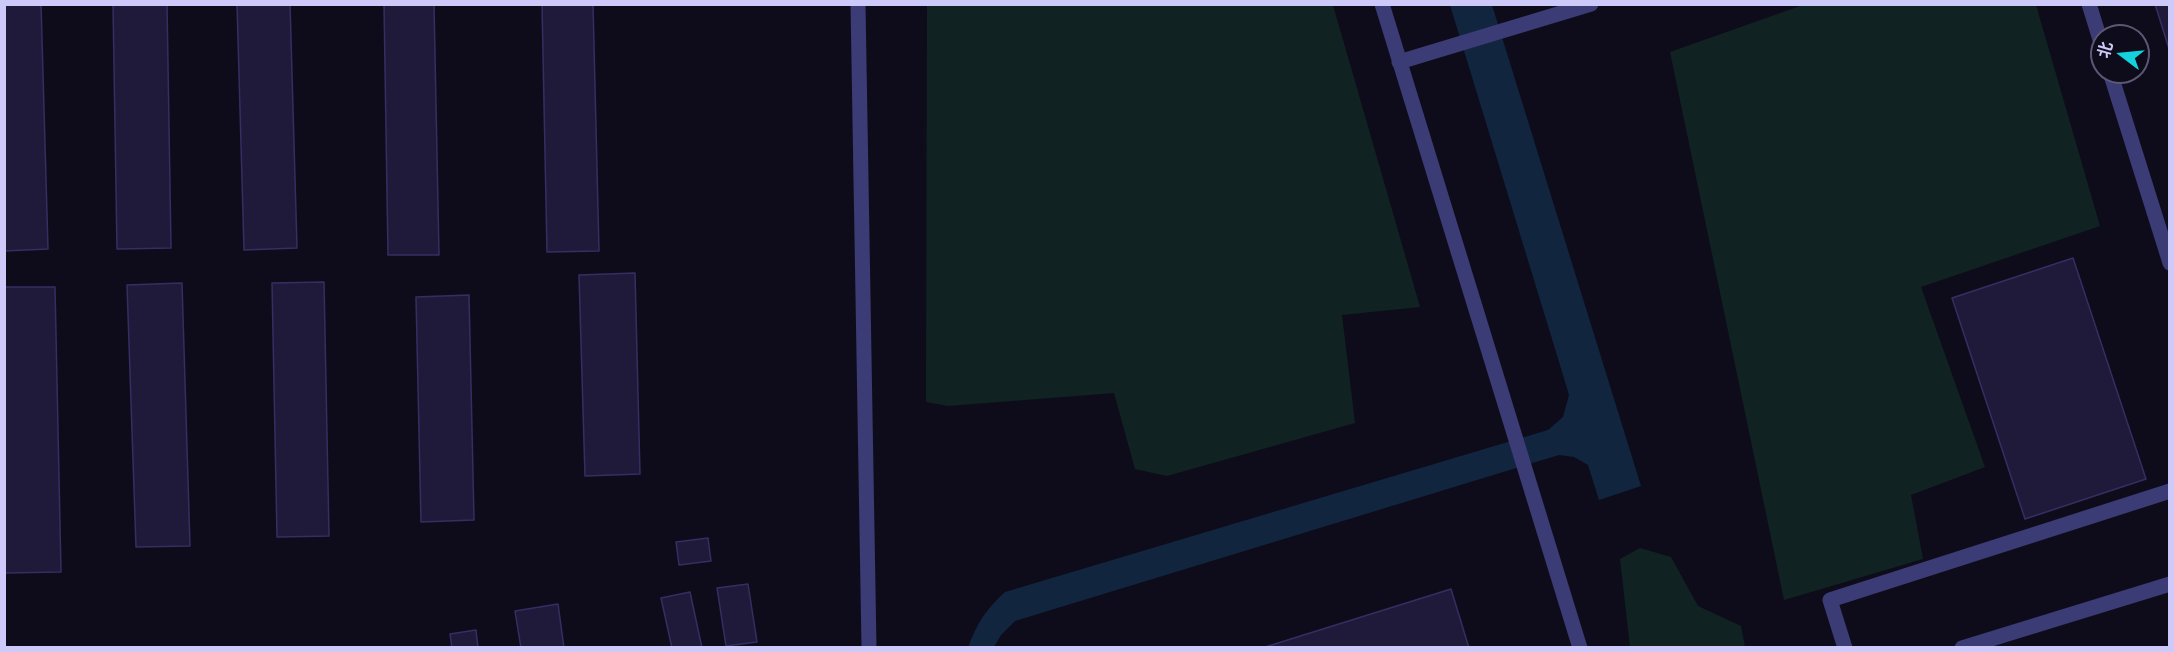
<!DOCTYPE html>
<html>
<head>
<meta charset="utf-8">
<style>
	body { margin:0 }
	#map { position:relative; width:2174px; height:652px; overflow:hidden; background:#0e0c1a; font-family:Lato,"Noto Sans SC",sans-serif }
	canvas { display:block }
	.frame { position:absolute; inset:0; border:6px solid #cdcafa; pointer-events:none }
	.north { position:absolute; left:2090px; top:24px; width:60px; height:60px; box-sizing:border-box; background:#0e0c1a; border:2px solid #5a5874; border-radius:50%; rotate:286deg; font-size:16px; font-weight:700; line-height:24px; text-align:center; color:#cdcafa }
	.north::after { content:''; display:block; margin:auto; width:21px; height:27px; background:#13d1dd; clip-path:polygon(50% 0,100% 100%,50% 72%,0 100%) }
</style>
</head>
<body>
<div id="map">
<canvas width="2174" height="652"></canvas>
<div class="frame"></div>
<div class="north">北</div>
</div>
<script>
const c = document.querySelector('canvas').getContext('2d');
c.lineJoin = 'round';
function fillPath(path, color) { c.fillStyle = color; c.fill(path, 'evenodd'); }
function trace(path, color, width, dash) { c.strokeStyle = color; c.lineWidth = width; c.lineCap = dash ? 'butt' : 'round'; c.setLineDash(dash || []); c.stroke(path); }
fillPath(new Path2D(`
	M 927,5 L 1333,5 L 1420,307 L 1342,315 L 1355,423 L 1167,476 L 1135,469 L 1114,393 L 948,406 L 926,402 Z
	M 1803,5 L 2036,5 L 2100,226 L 1921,287 L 1985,467 L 1911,495 L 1923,559 L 1784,600 L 1670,52 Z
	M 1640,548 L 1671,557 L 1698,606 L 1741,626 L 1745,647 L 1630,647 L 1620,559 Z`), '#102322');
fillPath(new Path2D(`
	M 1450,5 L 1492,5 L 1641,486 L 1599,500 L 1588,465 L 1574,457 L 1559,455 L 1015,621 L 1001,635 L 994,647 L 968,648 C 976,624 987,608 1005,592 L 1548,430 L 1563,417 L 1569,395 L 1563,375 Z`), '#11253e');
const building = new Path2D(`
	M 4,4 L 41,4 L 48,249 L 4,251 Z
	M 113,4 L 167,4 L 171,248 L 117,249 Z
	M 237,4 L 290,4 L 297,248 L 244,250 Z
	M 384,4 L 434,4 L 439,255 L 388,255 Z
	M 542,4 L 593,4 L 599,251 L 547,252 Z
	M 2155,4 L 2170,4 L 2170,52 Z
	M 2073,258 L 2146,479 L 2025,519 L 1952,298 Z
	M 635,273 L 640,474 L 585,476 L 579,275 Z
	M 324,282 L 329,536 L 277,537 L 272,283 Z
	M 182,283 L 190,546 L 136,547 L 127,285 Z
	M 4,287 L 55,287 L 61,572 L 5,573 Z
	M 469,295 L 474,520 L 421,522 L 416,297 Z
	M 708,538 L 711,561 L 679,565 L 676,542 Z
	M 748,584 L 757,642 L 726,646 L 717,588 Z
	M 1451,589 L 1469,648 L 1262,648 Z
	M 690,592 L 702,648 L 672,648 L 661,598 Z
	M 558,604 L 564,648 L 521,648 L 515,611 Z
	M 476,630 L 478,648 L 452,648 L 450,634 Z`);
fillPath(building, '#1f1a39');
trace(building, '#362e63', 1.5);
trace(new Path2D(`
	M 858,4 L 869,648
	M 1382,4 L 1580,648
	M 2089,4 L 2102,46
	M 1399,62 L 1591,4
	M 2110,72 L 2170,263
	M 1845,648 L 1830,600 L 2170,491
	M 1962,648 L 2170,584`), '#3b3b75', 15);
</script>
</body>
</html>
